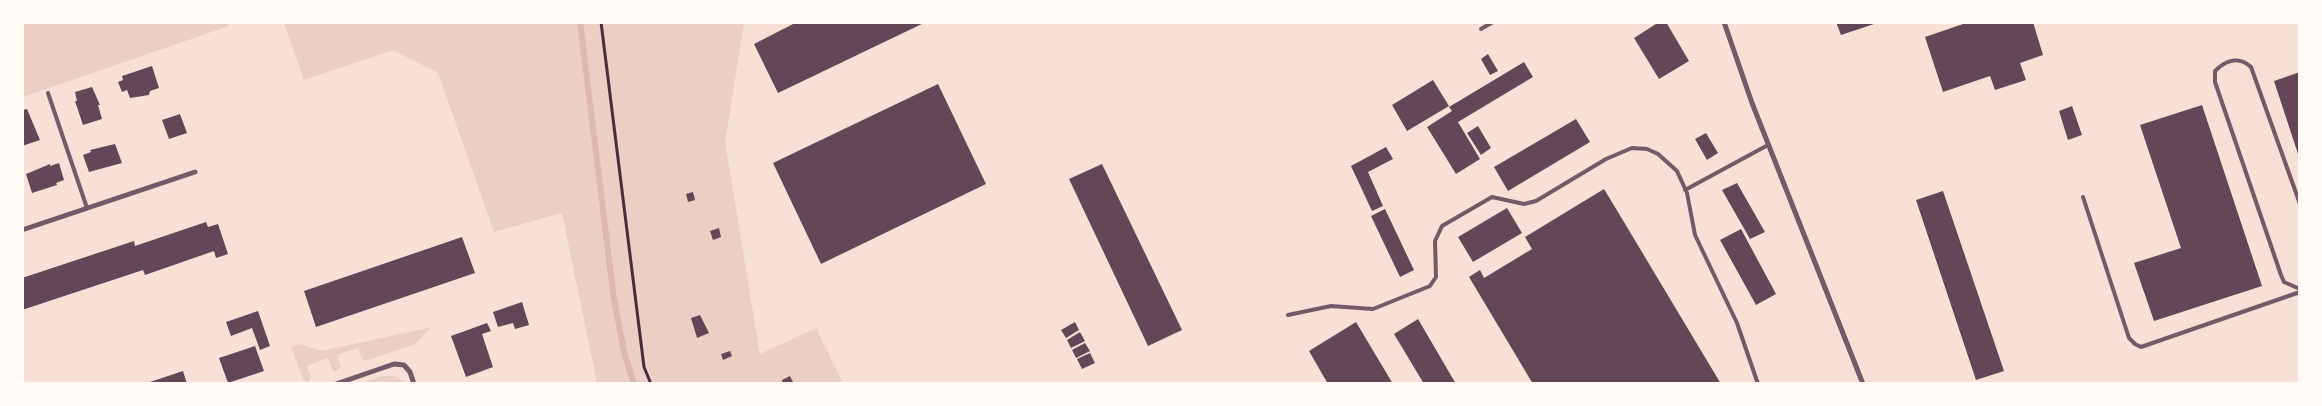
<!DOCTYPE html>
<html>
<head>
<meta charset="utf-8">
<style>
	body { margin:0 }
	#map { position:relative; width:2322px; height:406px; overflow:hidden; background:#f7e1d7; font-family:Georgia,serif }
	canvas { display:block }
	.frame { position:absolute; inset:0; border:24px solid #fffaf5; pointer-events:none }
</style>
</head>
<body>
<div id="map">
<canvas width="2322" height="406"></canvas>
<div class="frame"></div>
</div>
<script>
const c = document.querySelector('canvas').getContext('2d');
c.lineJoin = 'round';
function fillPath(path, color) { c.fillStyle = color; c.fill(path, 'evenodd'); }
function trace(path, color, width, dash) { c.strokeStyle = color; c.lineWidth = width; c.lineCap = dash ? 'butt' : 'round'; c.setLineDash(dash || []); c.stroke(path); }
fillPath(new Path2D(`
	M 228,22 L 229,26 L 23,97 L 23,23 Z
	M 284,23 L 744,23 L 725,142 L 760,354 L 816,328 L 843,383 L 597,383 L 562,213 L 494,232 L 438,73 L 393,50 L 304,80 Z
	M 432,327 L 415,344 L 366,361 L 362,359 L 358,348 L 337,355 L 341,367 L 336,372 L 333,370 L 328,358 L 307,366 L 311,377 L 308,382 L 303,379 L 291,347 L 299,344 L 322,351 Z
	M 382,376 L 395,376 L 405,383 L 361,383 Z`), '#ebcfc5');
trace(new Path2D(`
	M 580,22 L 614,299 L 624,352 L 634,384`), '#dcb8b0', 6);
fillPath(new Path2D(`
	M 797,22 L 926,22 L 778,93 L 754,44 Z
	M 1659,22 L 1666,22 L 1689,61 L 1659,79 L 1634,38 Z
	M 1836,22 L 1877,22 L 1877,23 L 1841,35 Z
	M 1969,22 L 2033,22 L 2043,55 L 2020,63 L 2026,80 L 1995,90 L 1990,76 L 1943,92 L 1925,37 Z
	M 1488,54 L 1498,71 L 1490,75 L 1481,59 Z
	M 1524,62 L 1533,77 L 1458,122 L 1480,159 L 1456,174 L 1427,127 L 1452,111 L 1449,107 Z
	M 152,66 L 159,88 L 150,91 L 149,95 L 130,98 L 127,90 L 122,92 L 118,82 L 123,80 L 122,76 Z
	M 2300,72 L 2300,157 L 2299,157 L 2274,81 Z
	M 1433,80 L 1449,106 L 1407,131 L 1392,105 Z
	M 938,84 L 986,184 L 821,264 L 773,163 Z
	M 92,87 L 100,105 L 98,105 L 102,119 L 83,125 L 75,101 L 77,101 L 75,92 Z
	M 2202,105 L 2262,286 L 2154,321 L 2134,263 L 2181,248 L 2140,125 Z
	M 2072,106 L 2082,135 L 2068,140 L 2059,111 Z
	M 27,109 L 40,140 L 22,146 L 22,110 Z
	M 180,114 L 187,133 L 169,139 L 162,120 Z
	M 1576,119 L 1590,142 L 1508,191 L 1494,167 Z
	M 1478,126 L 1491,148 L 1481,155 L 1467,133 Z
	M 1706,133 L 1718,153 L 1707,160 L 1695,139 Z
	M 115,144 L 122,163 L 89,172 L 83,155 L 91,152 L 90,150 Z
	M 1386,147 L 1393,159 L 1368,172 L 1383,206 L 1372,211 L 1351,166 Z
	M 59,163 L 64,180 L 56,183 L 57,185 L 32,193 L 26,174 L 50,164 L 50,166 Z
	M 1102,164 L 1182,330 L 1148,346 L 1069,179 Z
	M 1737,183 L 1765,232 L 1750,239 L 1722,190 Z
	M 1604,189 L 1624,222 L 1721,384 L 1533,384 L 1469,277 L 1480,270 L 1484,278 L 1532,249 L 1525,237 Z
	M 1943,191 L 2004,371 L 1976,380 L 1916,200 Z
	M 693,192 L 695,200 L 688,202 L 686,194 Z
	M 1507,208 L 1522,233 L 1473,262 L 1458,237 Z
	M 1385,209 L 1414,270 L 1400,277 L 1371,216 Z
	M 206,222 L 208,227 L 218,224 L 228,254 L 216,258 L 214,251 L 145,275 L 143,270 L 22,310 L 22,278 L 134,241 L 135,246 Z
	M 719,228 L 721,237 L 713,240 L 710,231 Z
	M 1741,229 L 1776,294 L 1756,305 L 1720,240 Z
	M 462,237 L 475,273 L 316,327 L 304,291 Z
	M 522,302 L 529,325 L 515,329 L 513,323 L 498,327 L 493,312 Z
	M 258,311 L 270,346 L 260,350 L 252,328 L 231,336 L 226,322 Z
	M 700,315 L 709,333 L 697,338 L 691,318 Z
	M 1418,319 L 1456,384 L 1424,384 L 1394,334 Z
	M 1075,322 L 1079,330 L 1066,338 L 1061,330 Z
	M 1356,322 L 1393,384 L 1328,384 L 1309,351 Z
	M 487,323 L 491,331 L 482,334 L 493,367 L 466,377 L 451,336 Z
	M 1080,332 L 1085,341 L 1071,348 L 1067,340 Z
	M 1085,343 L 1090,351 L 1076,358 L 1072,350 Z
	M 255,346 L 264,371 L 228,383 L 219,358 Z
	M 730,351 L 732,356 L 723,360 L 721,354 Z
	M 1090,353 L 1095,363 L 1082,369 L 1077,359 Z
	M 183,371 L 187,384 L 147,384 L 147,383 Z
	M 790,376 L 793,382 L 783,384 L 782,380 Z`), '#644757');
trace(new Path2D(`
	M 601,22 L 644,367 L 651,384`), '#4a2c40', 3);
trace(new Path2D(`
	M 1481,29 L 1493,22
	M 48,93 L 87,208
	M 1685,190 L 1768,145
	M 2083,197 L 2129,338 L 2135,344 L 2141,347 L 2300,292
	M 2300,204 L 2251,67 C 2239,56 2226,60 2215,71 L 2215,82 L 2281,275 L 2284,282 L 2300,289
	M 1288,315 L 1331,306 L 1373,309 L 1430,286 L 1436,277 L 1435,241 L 1442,226 L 1492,197 L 1524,204 L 1536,201 L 1606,159 L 1632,148 L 1647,149 L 1658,154 L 1677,171 L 1687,193 L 1695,235 L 1737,323 L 1758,384`), '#755966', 4);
trace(new Path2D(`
	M 1724,22 L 1752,103 L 1863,384
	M 22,230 L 195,172
	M 336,384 L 394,364 L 404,365 L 410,372 L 414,384`), '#755966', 5);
</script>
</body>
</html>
